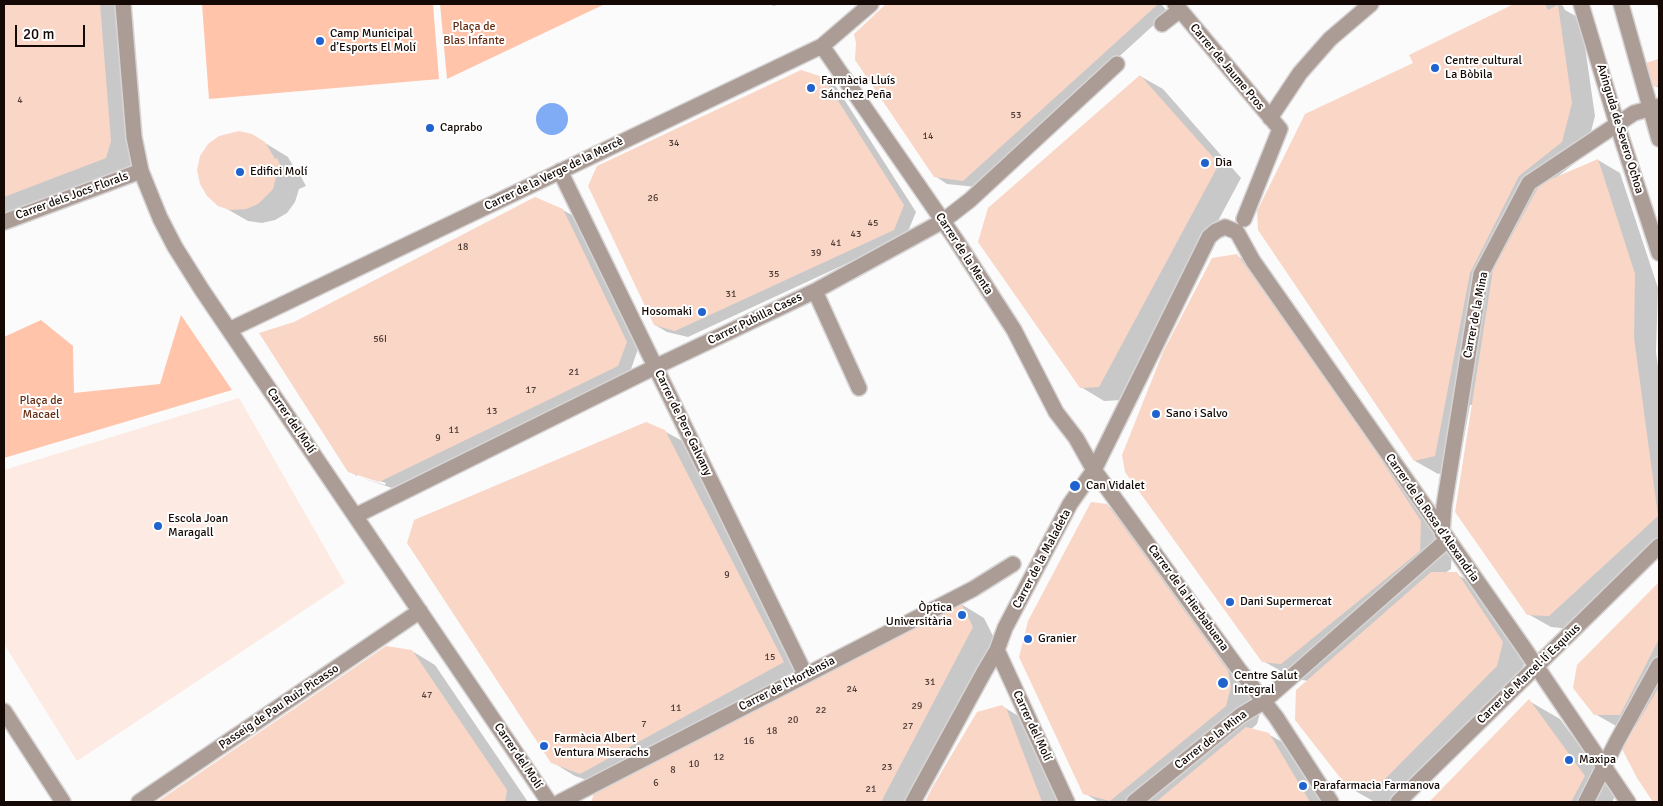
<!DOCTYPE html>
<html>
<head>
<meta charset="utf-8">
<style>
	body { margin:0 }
	#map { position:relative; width:1663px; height:806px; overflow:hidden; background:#fbfbfb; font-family:Signika,sans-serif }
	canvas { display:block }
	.frame { position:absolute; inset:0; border:5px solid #140905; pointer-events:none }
	.scale { position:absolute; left:15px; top:25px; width:70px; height:22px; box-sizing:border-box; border:2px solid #140905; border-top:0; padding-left:6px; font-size:15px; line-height:18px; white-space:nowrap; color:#140905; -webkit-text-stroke:4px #fff; paint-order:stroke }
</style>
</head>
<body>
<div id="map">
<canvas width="1663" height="806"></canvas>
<div class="frame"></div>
<div class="scale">20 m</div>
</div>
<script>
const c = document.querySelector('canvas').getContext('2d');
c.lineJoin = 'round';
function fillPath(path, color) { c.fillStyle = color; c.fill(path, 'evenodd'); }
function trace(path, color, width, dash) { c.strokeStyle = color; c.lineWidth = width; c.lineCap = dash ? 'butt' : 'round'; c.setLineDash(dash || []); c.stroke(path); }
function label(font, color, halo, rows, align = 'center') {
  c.font = font + ' Signika,sans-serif'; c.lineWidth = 4; c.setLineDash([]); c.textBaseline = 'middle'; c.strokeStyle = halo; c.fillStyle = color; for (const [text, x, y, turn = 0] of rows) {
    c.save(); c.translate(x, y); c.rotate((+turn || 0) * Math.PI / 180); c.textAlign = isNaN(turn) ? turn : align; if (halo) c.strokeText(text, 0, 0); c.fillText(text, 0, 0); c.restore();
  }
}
fillPath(new Path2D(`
	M 239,398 L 345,583 L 77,761 L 4,644 L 4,470 Z`), '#fceae3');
fillPath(new Path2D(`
	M 202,4 L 433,4 L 439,79 L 209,99 Z
	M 440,4 L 605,4 L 447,79 Z
	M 181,315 L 232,390 L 4,458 L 4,337 L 41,320 L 73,346 L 74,393 L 160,384 Z`), '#ffc4aa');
fillPath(new Path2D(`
	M536 119a16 16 0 1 1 32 0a16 16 0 1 1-32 0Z`), '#7facf5');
fillPath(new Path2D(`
	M 4,4 L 121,4 L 134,154 L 129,171 L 19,213 L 14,210 L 4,213 Z
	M 769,4 L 779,4 L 774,6 Z
	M 888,4 L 1161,4 L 1168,12 L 976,187 L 947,184 L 935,176 L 857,43 L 856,34 Z
	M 1517,4 L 1560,4 L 1563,6 L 1565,10 L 1581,19 L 1595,116 L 1585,155 L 1557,177 L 1598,160 L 1620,173 L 1658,288 L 1656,352 L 1659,373 L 1659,548 L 1572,629 L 1551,627 L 1528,614 L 1473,405 L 1470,405 L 1458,469 L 1438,474 L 1415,461 L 1415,64 L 1411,55 Z
	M 1656,4 L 1659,4 L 1659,13 Z
	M 1658,60 L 1659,61 L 1659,88 L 1655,86 Z
	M 1140,76 L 1163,89 L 1241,178 L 1122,400 L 1104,401 L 1081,387 Z
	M 823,78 L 835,85 L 916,212 L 906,236 L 688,337 L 667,332 L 655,325 Z
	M 252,135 L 288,157 L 296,171 L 299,173 L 306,186 L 299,189 L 295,202 L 287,213 L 275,220 L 262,223 L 248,221 L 213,201 Z
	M 563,210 L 575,217 L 638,349 L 630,372 L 392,488 L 359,477 L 385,485 L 386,483 L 357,474 L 357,476 L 349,471 L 294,323 Z
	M 1237,256 L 1269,274 L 1452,540 L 1451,569 L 1445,573 L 1456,574 L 1480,587 L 1526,656 L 1520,679 L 1398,802 L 1373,801 L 1350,788 L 1309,681 L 1295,679 L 1263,661 Z
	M 664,431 L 688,444 L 806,675 L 961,604 L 984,618 L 995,640 L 911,802 L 592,802 L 596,792 L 606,787 L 575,776 L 552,762 Z
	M 1106,505 L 1138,523 L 1262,706 L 1257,724 L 1250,730 L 1268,734 L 1300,752 L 1329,802 L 1099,802 L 1084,793 Z
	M 1659,584 L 1659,802 L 1654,802 L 1638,777 L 1637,727 L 1618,727 L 1595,714 L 1578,666 Z
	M 386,648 L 412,651 L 435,665 L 528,802 L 159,802 Z
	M 1529,701 L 1560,719 L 1616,795 L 1612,802 L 1431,802 Z
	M 1002,706 L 1025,720 L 1059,802 L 927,802 L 933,789 Z`), '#0003');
fillPath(new Path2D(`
	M 4,4 L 100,4 L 111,141 L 106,158 L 4,197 Z
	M 886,4 L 1156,4 L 1157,5 L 963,181 L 934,177 L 855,60 L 856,43 L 854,34 Z
	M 1514,4 L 1545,4 L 1548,10 L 1558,5 L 1572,103 L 1562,142 L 1519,176 L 1470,273 L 1435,456 L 1414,461 L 1258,230 L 1257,211 L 1305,114 L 1413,63 L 1409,55 Z
	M 1658,59 L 1659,85 L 1654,87 L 1646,63 Z
	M 801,70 L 823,77 L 904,205 L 894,230 L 675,331 L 654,325 L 588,186 L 597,166 Z
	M 1140,75 L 1219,164 L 1099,387 L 1080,388 L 978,242 L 988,208 Z
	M 239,131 L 252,134 L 265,142 L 275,159 L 277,158 L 284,173 L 276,177 L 273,189 L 258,204 L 246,209 L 230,210 L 218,206 L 207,196 L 200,184 L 197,170 L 200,156 L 208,144 L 219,136 Z
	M 1598,159 L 1635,274 L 1634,338 L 1658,516 L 1549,616 L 1527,615 L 1455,512 L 1493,270 L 1540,184 Z
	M 535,197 L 563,209 L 627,342 L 618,366 L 379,482 L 348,472 L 259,333 L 294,322 Z
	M 1237,254 L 1359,426 L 1421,521 L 1420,551 L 1281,664 L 1262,662 L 1125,472 L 1122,455 L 1163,352 L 1212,258 Z
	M 646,422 L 665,430 L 784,662 L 580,774 L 551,763 L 407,543 L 414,520 Z
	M 1091,502 L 1107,504 L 1228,671 L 1231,687 L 1226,706 L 1110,801 L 1083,794 L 1019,657 L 1028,621 Z
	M 1431,572 L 1457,572 L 1503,642 L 1497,666 L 1372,792 L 1349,789 L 1295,720 L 1296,690 Z
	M 1659,582 L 1659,639 L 1620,715 L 1594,715 L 1573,688 L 1577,665 Z
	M 961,603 L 973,627 L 881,802 L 591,802 L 595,791 Z
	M 386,646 L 412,650 L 507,790 L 505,802 L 157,802 Z
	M 1659,687 L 1659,802 L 1653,802 L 1637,778 L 1622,749 Z
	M 1529,699 L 1585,776 L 1571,802 L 1429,802 Z
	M 1002,705 L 1007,710 L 1042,802 L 925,802 L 932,788 L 977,712 Z
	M 1246,727 L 1269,733 L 1310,802 L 1156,802 Z`), '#fad6c7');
const minor = new Path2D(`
	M 123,4 L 134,137 L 141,171 L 160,218 L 175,247 L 202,290 L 549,802
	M 1175,4 L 1280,129 L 1244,219
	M 1581,4 L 1617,124 L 1659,253
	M 1621,4 L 1659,139
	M 1162,24 L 1180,10
	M 822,46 L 956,240 L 1014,330 L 1056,412 L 1076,438 L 1094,470 L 1237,667 L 1276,717 L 1331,802
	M 1270,118 L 1300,73 L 1330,39 L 1371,4
	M 560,171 L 805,674
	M 4,222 L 141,171
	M 815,291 L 859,388
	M 229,330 L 822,46 L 871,4
	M 355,516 L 655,367 L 815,291 L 943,221 L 970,200 L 1117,64
	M 1442,533 L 1444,506 L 1481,274 L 1529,183 L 1634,113 L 1659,106
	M 997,650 L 1067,802
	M 4,711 L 63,802
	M 139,802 L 420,611
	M 560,802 L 973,589 L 1013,564
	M 913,802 L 984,672 L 997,650 L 1005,628 L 1070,504 L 1094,470 L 1209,237 L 1216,231 L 1225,227 L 1237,232 L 1253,261 L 1524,648 L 1628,802
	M 1134,802 L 1240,716 L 1263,702 L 1447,540
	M 1398,802 L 1659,546
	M 1586,802 L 1617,741 L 1659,665`);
trace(minor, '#d6d4d4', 18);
trace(minor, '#ab9c95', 15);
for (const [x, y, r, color] of [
	[320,41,5,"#2063ce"],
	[1435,68,5,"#2063ce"],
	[811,88,5,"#2063ce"],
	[430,128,5,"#2063ce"],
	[1205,163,5,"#2063ce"],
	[240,172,5,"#2063ce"],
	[702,312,5,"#2063ce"],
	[1156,414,5,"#2063ce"],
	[1075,486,6,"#2063ce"],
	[158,526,5,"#2063ce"],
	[1230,602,5,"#2063ce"],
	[962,615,5,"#2063ce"],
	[1028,639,5,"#2063ce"],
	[1223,683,6,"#2063ce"],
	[544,746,5,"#2063ce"],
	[1569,760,5,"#2063ce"],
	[1303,786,5,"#2063ce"]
]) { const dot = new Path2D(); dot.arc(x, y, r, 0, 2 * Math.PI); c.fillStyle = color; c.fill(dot); trace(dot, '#fff', 2); }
label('10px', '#4e3c36', null, [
	["4",20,100],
	["53",1016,115],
	["14",928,136],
	["34",674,143],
	["26",653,198],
	["45",873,223],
	["43",856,234],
	["41",836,243],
	["18",463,247],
	["39",816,253],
	["35",774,274],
	["31",731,294],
	["56I",380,339],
	["21",574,372],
	["17",531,390],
	["13",492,411],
	["11",454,430],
	["9",438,438],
	["9",727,575],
	["15",770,657],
	["31",930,682],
	["24",852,689],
	["47",427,695],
	["29",917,706],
	["11",676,708],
	["22",821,710],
	["20",793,720],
	["7",644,724],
	["27",908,726],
	["18",772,731],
	["16",749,741],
	["12",719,757],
	["10",694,764],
	["23",887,767],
	["8",673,770],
	["6",656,783],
	["21",871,789]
]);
label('12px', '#662e14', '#fff', [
	["Plaça de",474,27],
	["Blas Infante",474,41],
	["Plaça de",41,401],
	["Macael",41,415]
]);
label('12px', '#140905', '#fff', [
	["Camp Municipal",330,34],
	["d’Esports El Molí",330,48],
	["Centre cultural",1445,61],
	["La Bòbila",1445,75],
	["Farmàcia Lluís",821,81],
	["Sánchez Peña",821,95],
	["Caprabo",440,128],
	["Dia",1215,163],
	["Edifici Molí",250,172],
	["Hosomaki",692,312,"right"],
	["Sano i Salvo",1166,414],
	["Can Vidalet",1086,486],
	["Escola Joan",168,519],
	["Maragall",168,533],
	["Dani Supermercat",1240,602],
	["Òptica",952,608,"right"],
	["Universitària",952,622,"right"],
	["Granier",1038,639],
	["Centre Salut",1234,676],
	["Integral",1234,690],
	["Farmàcia Albert",554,739],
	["Ventura Miserachs",554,753],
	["Maxipa",1579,760],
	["Parafarmacia Farmanova",1313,786]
], 'left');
label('12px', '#140905', '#fff', [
	["Carrer de Jaume Pros",1227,67,50],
	["Avinguda de Severo Ochoa",1620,129,73],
	["Carrer de la Verge de la Mercè",554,174,-26],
	["Carrer dels Jocs Florals",72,196,-20],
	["Carrer de la Menta",964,254,57],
	["Carrer de la Mina",1476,315,-79],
	["Carrer Pubilla Cases",755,319,-26],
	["Carrer del Molí",291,421,56],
	["Carrer de Pere Galvany",683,423,64],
	["Carrer de la Rosa d'Alexandria",1432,518,55],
	["Carrer de la Maladeta",1042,559,-62],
	["Carrer de la Hierbabuena",1188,598,54],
	["Carrer de Marcel·lí Esquius",1529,674,-44],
	["Carrer de l'Hortènsia",787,684,-27],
	["Passeig de Pau Ruiz Picasso",279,707,-34],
	["Carrer del Molí",1032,726,65],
	["Carrer de la Mina",1211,740,-38],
	["Carrer del Molí",518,756,56]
]);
</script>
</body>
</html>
